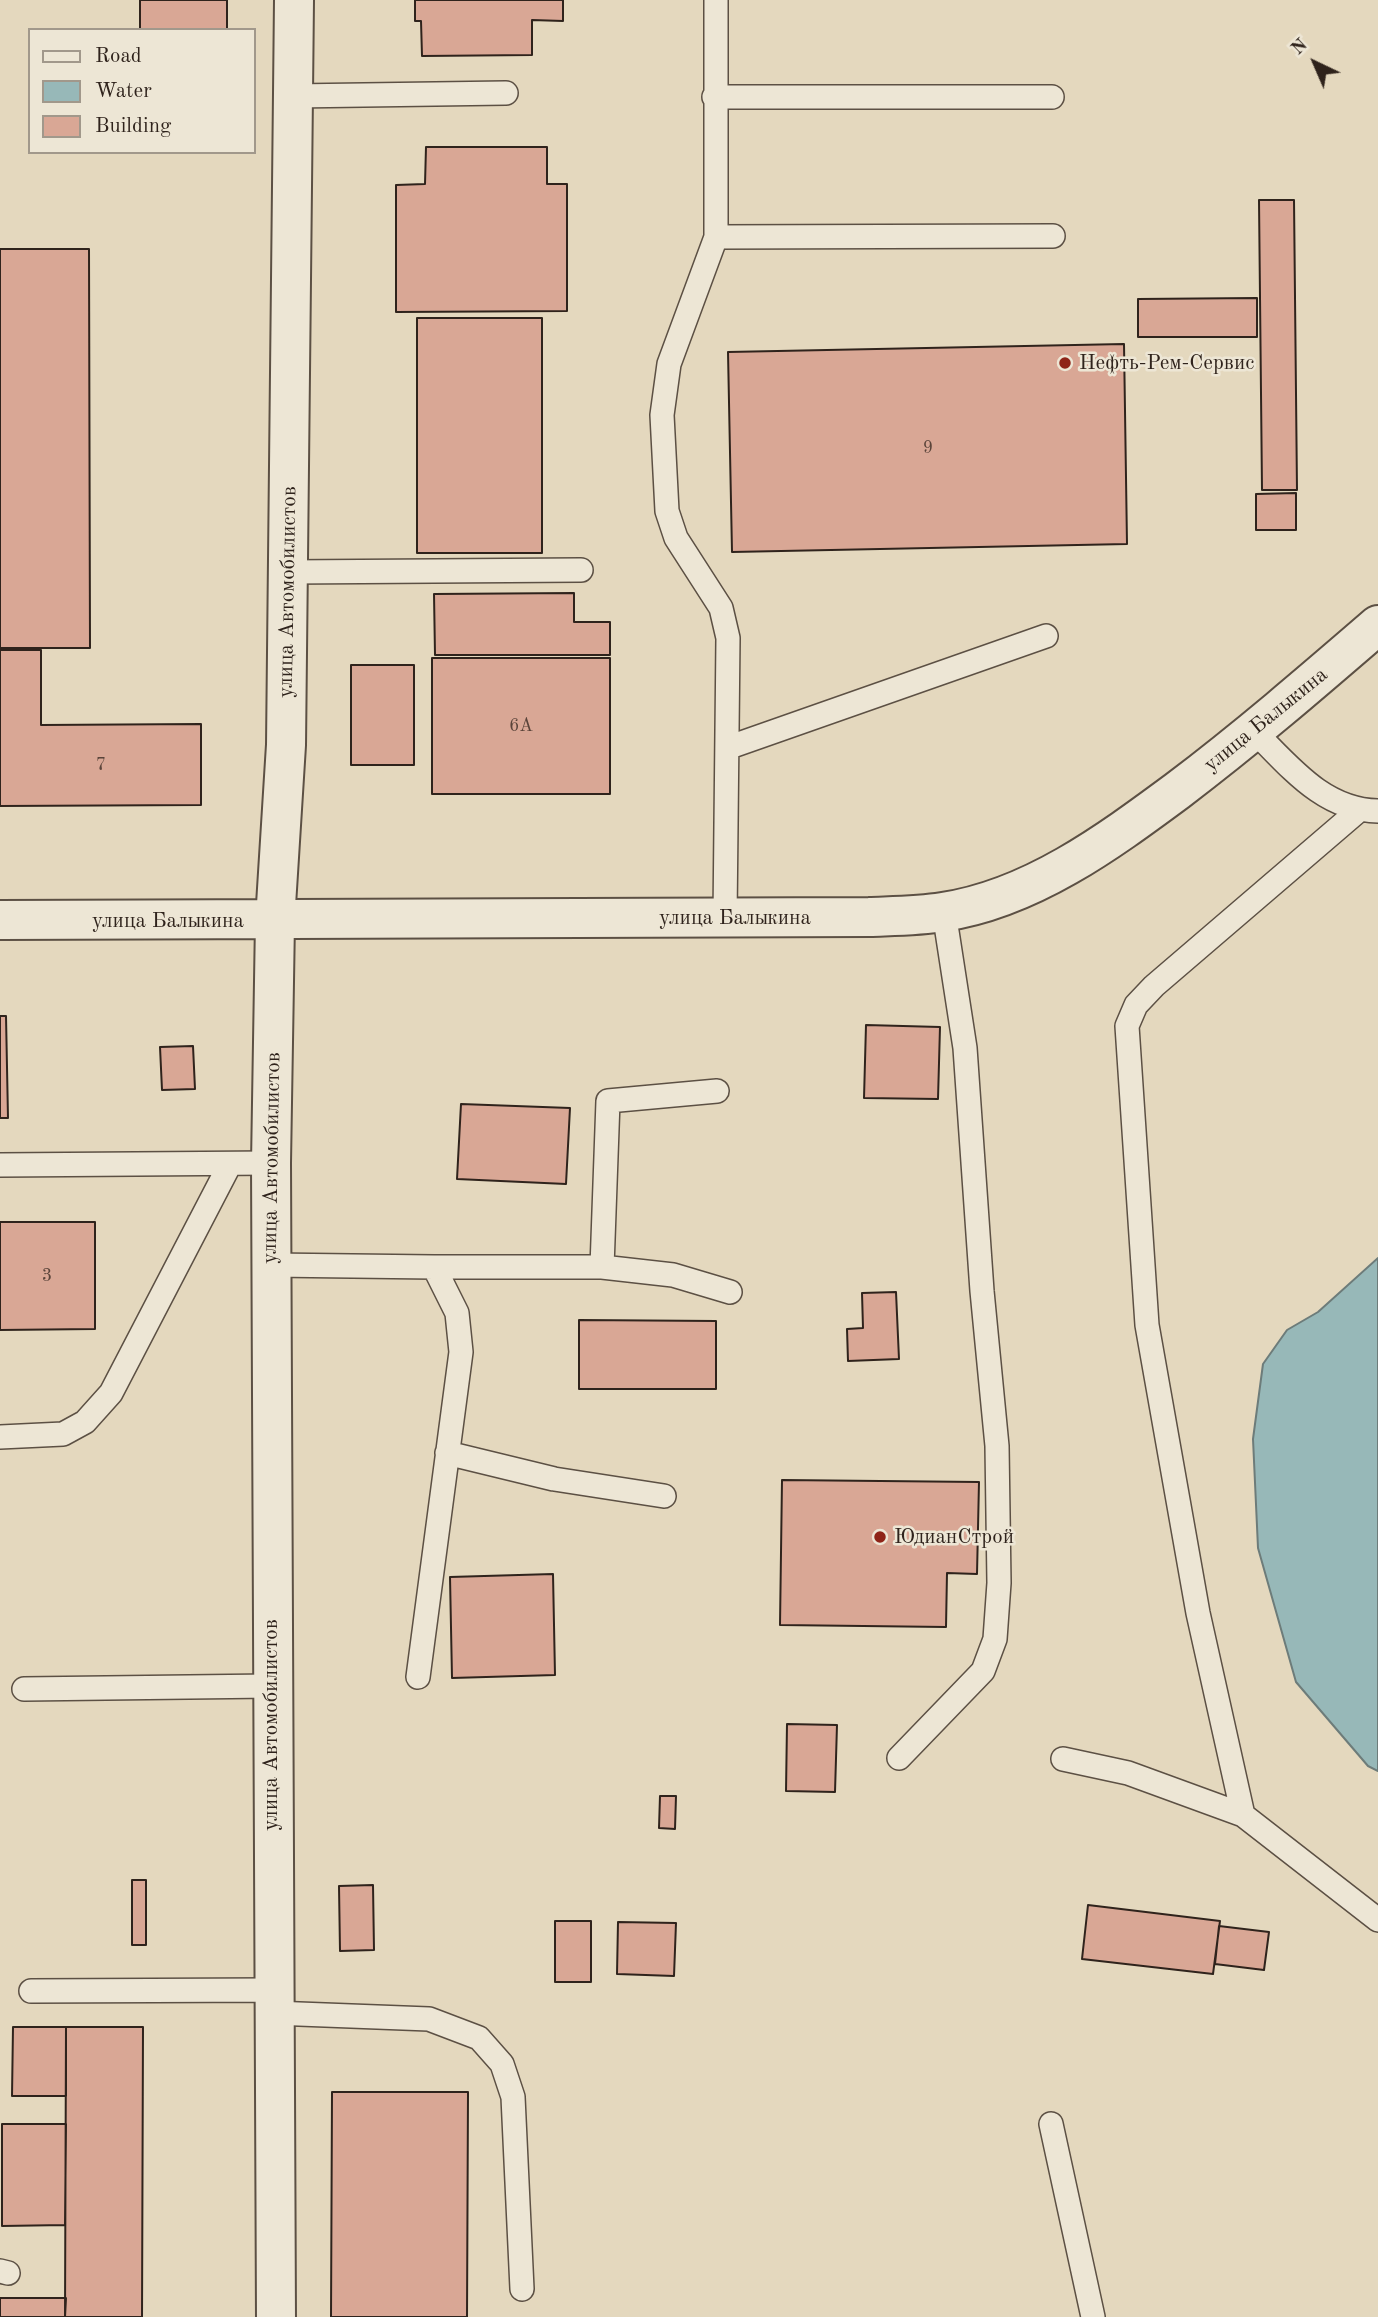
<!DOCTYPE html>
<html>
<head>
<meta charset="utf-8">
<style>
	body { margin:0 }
	#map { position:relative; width:1378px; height:2317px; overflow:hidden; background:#e4d8be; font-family:"Old Standard TT",serif }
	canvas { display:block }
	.legend { position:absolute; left:28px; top:28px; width:228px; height:126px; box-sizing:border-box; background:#ede6d5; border:2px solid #a1988b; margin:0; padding:9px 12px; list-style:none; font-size:21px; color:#2f231c }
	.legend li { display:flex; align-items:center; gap:14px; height:35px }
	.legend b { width:35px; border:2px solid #a1988b }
	.north { position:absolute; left:1280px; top:28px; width:70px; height:70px; -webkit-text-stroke:5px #ede6d5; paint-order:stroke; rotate:316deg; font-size:19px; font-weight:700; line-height:28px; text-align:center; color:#2f231c }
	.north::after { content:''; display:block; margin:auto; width:24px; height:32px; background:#2f231c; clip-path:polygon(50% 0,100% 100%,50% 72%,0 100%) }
</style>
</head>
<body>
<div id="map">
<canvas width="1378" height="2317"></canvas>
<ul class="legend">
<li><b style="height:9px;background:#ede6d5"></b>Road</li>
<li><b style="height:19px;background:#97b8b8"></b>Water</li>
<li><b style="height:19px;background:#d9a795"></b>Building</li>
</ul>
<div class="north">N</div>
</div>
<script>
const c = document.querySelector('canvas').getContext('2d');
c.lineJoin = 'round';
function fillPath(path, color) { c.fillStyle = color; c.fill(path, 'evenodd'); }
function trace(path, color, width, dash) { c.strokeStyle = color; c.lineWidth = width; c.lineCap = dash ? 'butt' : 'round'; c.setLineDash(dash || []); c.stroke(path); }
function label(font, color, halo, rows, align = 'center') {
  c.font = font + ' "Old Standard TT",serif'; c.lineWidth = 5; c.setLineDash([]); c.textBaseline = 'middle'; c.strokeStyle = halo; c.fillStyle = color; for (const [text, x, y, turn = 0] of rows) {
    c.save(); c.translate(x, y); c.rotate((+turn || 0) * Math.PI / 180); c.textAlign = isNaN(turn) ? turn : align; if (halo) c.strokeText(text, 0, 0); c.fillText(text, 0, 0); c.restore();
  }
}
const water = new Path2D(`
	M 1378,1258 L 1378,1771 L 1368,1766 L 1296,1682 L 1258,1548 L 1253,1439 L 1263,1364 L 1287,1330 L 1318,1312 Z`);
fillPath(water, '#97b8b8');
trace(water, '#6d7c7a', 2);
const building = new Path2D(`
	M 140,0 L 227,0 L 227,30 L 140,30 Z
	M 415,0 L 563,0 L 563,21 L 532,20 L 532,55 L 422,56 L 421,21 L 415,21 Z
	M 426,147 L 547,147 L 547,184 L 567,184 L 567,311 L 396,312 L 396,185 L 425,184 Z
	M 1259,200 L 1294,200 L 1297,490 L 1262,490 Z
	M 0,249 L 89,249 L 90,648 L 0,648 Z
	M 1257,298 L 1257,337 L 1138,337 L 1138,299 Z
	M 417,318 L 542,318 L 542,553 L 417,553 Z
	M 1124,344 L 1127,544 L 732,552 L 728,352 Z
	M 1296,493 L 1296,530 L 1256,530 L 1256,494 Z
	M 574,593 L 574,622 L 610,622 L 610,655 L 435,655 L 434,594 Z
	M 0,650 L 41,650 L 41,725 L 201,724 L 201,805 L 0,806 Z
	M 432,658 L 610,658 L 610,794 L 432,794 Z
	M 351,665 L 414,665 L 414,765 L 351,765 Z
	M 0,1016 L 6,1016 L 8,1118 L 0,1118 Z
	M 866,1025 L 940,1027 L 938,1099 L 864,1098 Z
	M 193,1046 L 195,1089 L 162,1090 L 160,1047 Z
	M 461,1104 L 570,1108 L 566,1184 L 457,1179 Z
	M 0,1222 L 95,1222 L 95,1329 L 0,1330 Z
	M 896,1292 L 899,1359 L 848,1361 L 847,1329 L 863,1328 L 862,1293 Z
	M 579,1320 L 716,1321 L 716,1389 L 579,1389 Z
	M 782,1480 L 979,1482 L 977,1574 L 947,1573 L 946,1627 L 780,1625 Z
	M 553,1574 L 555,1675 L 452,1678 L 450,1577 Z
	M 787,1724 L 837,1725 L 835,1792 L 786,1791 Z
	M 660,1796 L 676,1796 L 675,1829 L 659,1828 Z
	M 132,1880 L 146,1880 L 146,1945 L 132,1945 Z
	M 373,1885 L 374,1950 L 340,1951 L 339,1886 Z
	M 1088,1905 L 1220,1921 L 1213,1974 L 1082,1959 Z
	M 555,1921 L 591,1921 L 591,1982 L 555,1982 Z
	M 618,1922 L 676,1923 L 674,1976 L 617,1974 Z
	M 1219,1926 L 1269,1932 L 1264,1970 L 1215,1964 Z
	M 13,2027 L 66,2027 L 66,2096 L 12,2096 Z
	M 66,2027 L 143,2027 L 142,2317 L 65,2317 Z
	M 332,2092 L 468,2092 L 467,2317 L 331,2317 Z
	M 2,2124 L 66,2124 L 65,2225 L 2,2226 Z
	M 0,2298 L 66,2298 L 65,2317 L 0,2317 Z`);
fillPath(building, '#d9a795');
trace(building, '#2f231c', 2);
const service = new Path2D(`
	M 716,0 L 716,237 L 669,364 L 662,415 L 667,511 L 676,538 L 721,608 L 728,638 L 725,918
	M 293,96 L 506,93
	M 714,97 L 1052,97
	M 716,237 L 1053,236
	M 288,572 L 581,570
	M 1255,732 C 1291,768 1324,810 1378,811
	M 727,748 L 1046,636
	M 0,1165 L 271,1163
	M 271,1265 L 434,1267 L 457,1313 L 461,1352 L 418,1677
	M 434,1267 L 602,1267 L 673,1275 L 730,1292
	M 602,1267 L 608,1101 L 717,1091
	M 0,1437 L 63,1434 L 85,1422 L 111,1393 L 230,1164
	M 447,1453 L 554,1479 L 664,1496
	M 24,1689 L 271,1686
	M 899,1758 L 983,1671 L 995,1639 L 999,1583 L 997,1446 L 982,1291 L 965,1048 L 944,912
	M 1063,1759 L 1128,1773 L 1243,1815 L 1378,1920
	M 1243,1815 L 1198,1613 L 1147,1325 L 1127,1026 L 1136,1005 L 1154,986 L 1358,811
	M 31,1991 L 273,1990
	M 273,2013 L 429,2019 L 479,2038 L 502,2064 L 513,2097 L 522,2289
	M 1051,2124 L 1093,2317
	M 0,2271 L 8,2273`);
const minor = new Path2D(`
	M 0,920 L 869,917 C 893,916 919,916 943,912 C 1031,899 1108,842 1177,791 C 1247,738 1312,682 1378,625
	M 276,2317 L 271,1163 L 275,921 L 286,745 L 294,0`);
trace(service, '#5c5044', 26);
trace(minor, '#5c5044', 42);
trace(service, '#ede6d5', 23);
trace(minor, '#ede6d5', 38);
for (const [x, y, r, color] of [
	[1065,363,7,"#8f2418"],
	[880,1537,7,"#8f2418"]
]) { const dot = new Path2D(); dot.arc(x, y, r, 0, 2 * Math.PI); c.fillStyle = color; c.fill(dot); trace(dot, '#ede6d5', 2.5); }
label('18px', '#5a443a', null, [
	["9",928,448],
	["6А",521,726],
	["7",101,765],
	["3",47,1276]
]);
label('21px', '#2f231c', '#ede6d5', [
	["Нефть-Рем-Сервис",1079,363],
	["ЮдианСтрой",894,1537]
], 'left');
label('21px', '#2f231c', '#ede6d5', [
	["улица Автомобилистов",288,592,-89],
	["улица Балыкина",1266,720,-39],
	["улица Балыкина",735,918],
	["улица Балыкина",168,921],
	["улица Автомобилистов",272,1158,-89],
	["улица Автомобилистов",271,1725,-90]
]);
</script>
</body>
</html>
